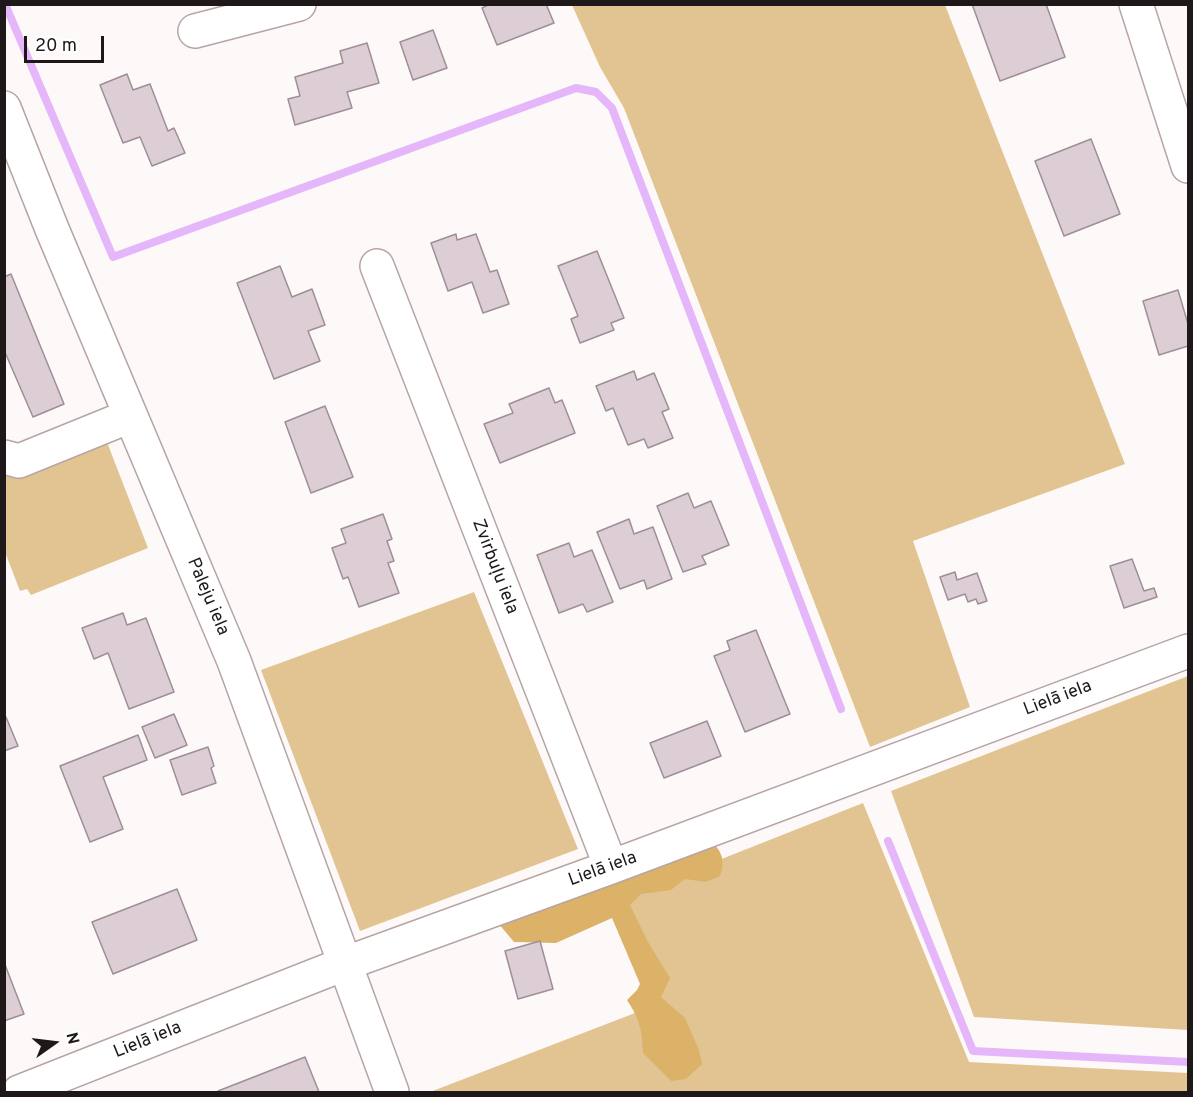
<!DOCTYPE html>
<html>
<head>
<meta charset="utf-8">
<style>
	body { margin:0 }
	#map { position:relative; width:1193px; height:1097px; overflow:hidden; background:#fdf9f9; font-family:Overpass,sans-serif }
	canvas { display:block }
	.frame { position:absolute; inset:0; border:6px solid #1e1818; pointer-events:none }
	.north { position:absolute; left:24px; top:1013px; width:60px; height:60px; -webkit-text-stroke:4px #fff; paint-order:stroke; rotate:76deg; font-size:16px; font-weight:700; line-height:24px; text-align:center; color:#1e1818 }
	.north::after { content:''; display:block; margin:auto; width:21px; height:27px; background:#1e1818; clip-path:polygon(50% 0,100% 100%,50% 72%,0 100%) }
	.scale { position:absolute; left:24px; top:36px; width:80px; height:27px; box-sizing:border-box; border:3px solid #1e1818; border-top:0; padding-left:8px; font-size:18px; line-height:21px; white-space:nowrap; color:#1e1818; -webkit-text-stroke:4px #fff; paint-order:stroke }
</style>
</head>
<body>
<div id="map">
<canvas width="1193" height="1097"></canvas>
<div class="frame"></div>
<div class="north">N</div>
<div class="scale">20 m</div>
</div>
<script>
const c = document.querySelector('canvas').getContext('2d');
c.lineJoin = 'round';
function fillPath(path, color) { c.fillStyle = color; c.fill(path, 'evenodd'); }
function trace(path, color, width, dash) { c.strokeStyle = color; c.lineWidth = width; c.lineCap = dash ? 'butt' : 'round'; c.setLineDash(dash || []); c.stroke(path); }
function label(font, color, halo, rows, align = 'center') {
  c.font = font + ' Overpass,sans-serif'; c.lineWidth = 6; c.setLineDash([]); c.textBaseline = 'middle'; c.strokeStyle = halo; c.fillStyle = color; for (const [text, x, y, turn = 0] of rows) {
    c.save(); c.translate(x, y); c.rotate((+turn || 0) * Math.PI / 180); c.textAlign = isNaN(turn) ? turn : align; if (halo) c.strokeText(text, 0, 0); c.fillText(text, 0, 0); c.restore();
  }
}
fillPath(new Path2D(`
	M 572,5 L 945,5 L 1125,464 L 913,541 L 970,707 L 870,747 L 624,108 L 600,67 Z
	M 105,437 L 148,548 L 31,595 L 27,589 L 20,591 L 5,552 L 5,475 Z
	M 474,592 L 578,849 L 360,931 L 261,670 Z
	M 1188,676 L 1188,1030 L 974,1017 L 891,791 Z
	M 863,803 L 969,1062 L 1188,1073 L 1188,1092 L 430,1092 L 661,1003 L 623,898 Z`), '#e2c492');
fillPath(new Path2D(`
	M 712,842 C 723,853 725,861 720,876 L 706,882 L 685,879 L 671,890 L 641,894 L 630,905 L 648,942 L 670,978 L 661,997 L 685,1018 L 699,1050 L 702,1064 L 686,1079 L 671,1081 L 643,1053 C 642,1030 640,1020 627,1000 L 637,990 L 640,984 L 612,918 L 556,943 L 514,942 L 498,923 Z`), '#dcb168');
trace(new Path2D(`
	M 5,4 L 113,257 L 576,88 L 596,92 L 612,108 L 841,709
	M 888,841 L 973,1051 L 1188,1062`), '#e5b6f9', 8);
const building = new Path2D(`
	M 490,4 L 546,4 L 554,23 L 497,45 L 482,8 Z
	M 972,4 L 1046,4 L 1065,57 L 1000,81 Z
	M 433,30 L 447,68 L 413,80 L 400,42 Z
	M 367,43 L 379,83 L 347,92 L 352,108 L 295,125 L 288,99 L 300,96 L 295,77 L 343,63 L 340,51 Z
	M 127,74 L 133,90 L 150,84 L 168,131 L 174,128 L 185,153 L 152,166 L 140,137 L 123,143 L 100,85 Z
	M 1091,139 L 1120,214 L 1064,236 L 1035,161 Z
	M 456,234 L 457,240 L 476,234 L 490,272 L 497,270 L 509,304 L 483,313 L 472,282 L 448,291 L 431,243 Z
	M 597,251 L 624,318 L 611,323 L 614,330 L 580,343 L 571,319 L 578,316 L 558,266 Z
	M 280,266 L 292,297 L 312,289 L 325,325 L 308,331 L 320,361 L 274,379 L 237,283 Z
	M 11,274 L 64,404 L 33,417 L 4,350 L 4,277 Z
	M 1178,290 L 1188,324 L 1188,346 L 1159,355 L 1143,301 Z
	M 634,371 L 637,380 L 654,373 L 669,409 L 662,412 L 673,438 L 648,448 L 644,439 L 628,445 L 613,408 L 606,411 L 596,386 Z
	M 549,388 L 555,403 L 562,400 L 575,433 L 500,463 L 484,424 L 513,413 L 509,404 Z
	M 325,406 L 353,477 L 311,493 L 285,422 Z
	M 688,493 L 694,508 L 711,501 L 729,545 L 702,556 L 706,564 L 683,572 L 657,506 Z
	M 383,514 L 392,539 L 387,541 L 394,561 L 388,563 L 399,593 L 359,607 L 348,577 L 343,579 L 332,548 L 346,543 L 341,529 Z
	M 629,519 L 634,534 L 653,527 L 672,579 L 647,589 L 644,580 L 620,589 L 597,532 Z
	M 569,543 L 574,557 L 592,550 L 613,602 L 587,612 L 583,604 L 559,613 L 537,555 Z
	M 1132,559 L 1144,591 L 1154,588 L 1157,597 L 1124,608 L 1110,566 Z
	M 955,572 L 957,580 L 977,573 L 987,601 L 978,604 L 976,599 L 968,602 L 965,594 L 948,600 L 940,577 Z
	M 123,613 L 127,625 L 146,618 L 174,692 L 129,709 L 108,653 L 94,659 L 82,628 Z
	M 756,630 L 790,714 L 745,732 L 714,656 L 730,650 L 727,641 Z
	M 174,714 L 187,745 L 155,758 L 142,727 Z
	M 4,717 L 6,717 L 18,746 L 4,751 Z
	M 707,721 L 721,756 L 664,778 L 650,743 Z
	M 138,735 L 147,760 L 103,777 L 123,829 L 90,842 L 60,766 Z
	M 208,747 L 214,766 L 211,768 L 216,783 L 182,795 L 170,760 Z
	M 177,889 L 197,940 L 113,974 L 92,922 Z
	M 540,941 L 553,989 L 518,999 L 505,951 Z
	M 4,962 L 24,1014 L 4,1021 Z
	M 305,1057 L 319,1092 L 219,1092 L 218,1091 Z`);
fillPath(building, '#ddcdd5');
trace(building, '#9e8f96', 1.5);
const minor = new Path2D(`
	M 1136,4 L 1188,166
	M 195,31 L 299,4
	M 4,108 L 52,229 L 234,661 L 392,1092
	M 377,266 L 611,867
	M 4,457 L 19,461 L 130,416
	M 19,1092 L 344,964 L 611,867 L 1188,651`);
trace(minor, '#b7a5a5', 36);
trace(minor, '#fff', 33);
label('18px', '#1e1818', '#fff', [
	["Zvirbuļu iela",494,567,69],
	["Paleju iela",207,597,67],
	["Lielā iela",1058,699,-21],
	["Lielā iela",603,870,-20],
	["Lielā iela",148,1041,-22]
]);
</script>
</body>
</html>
